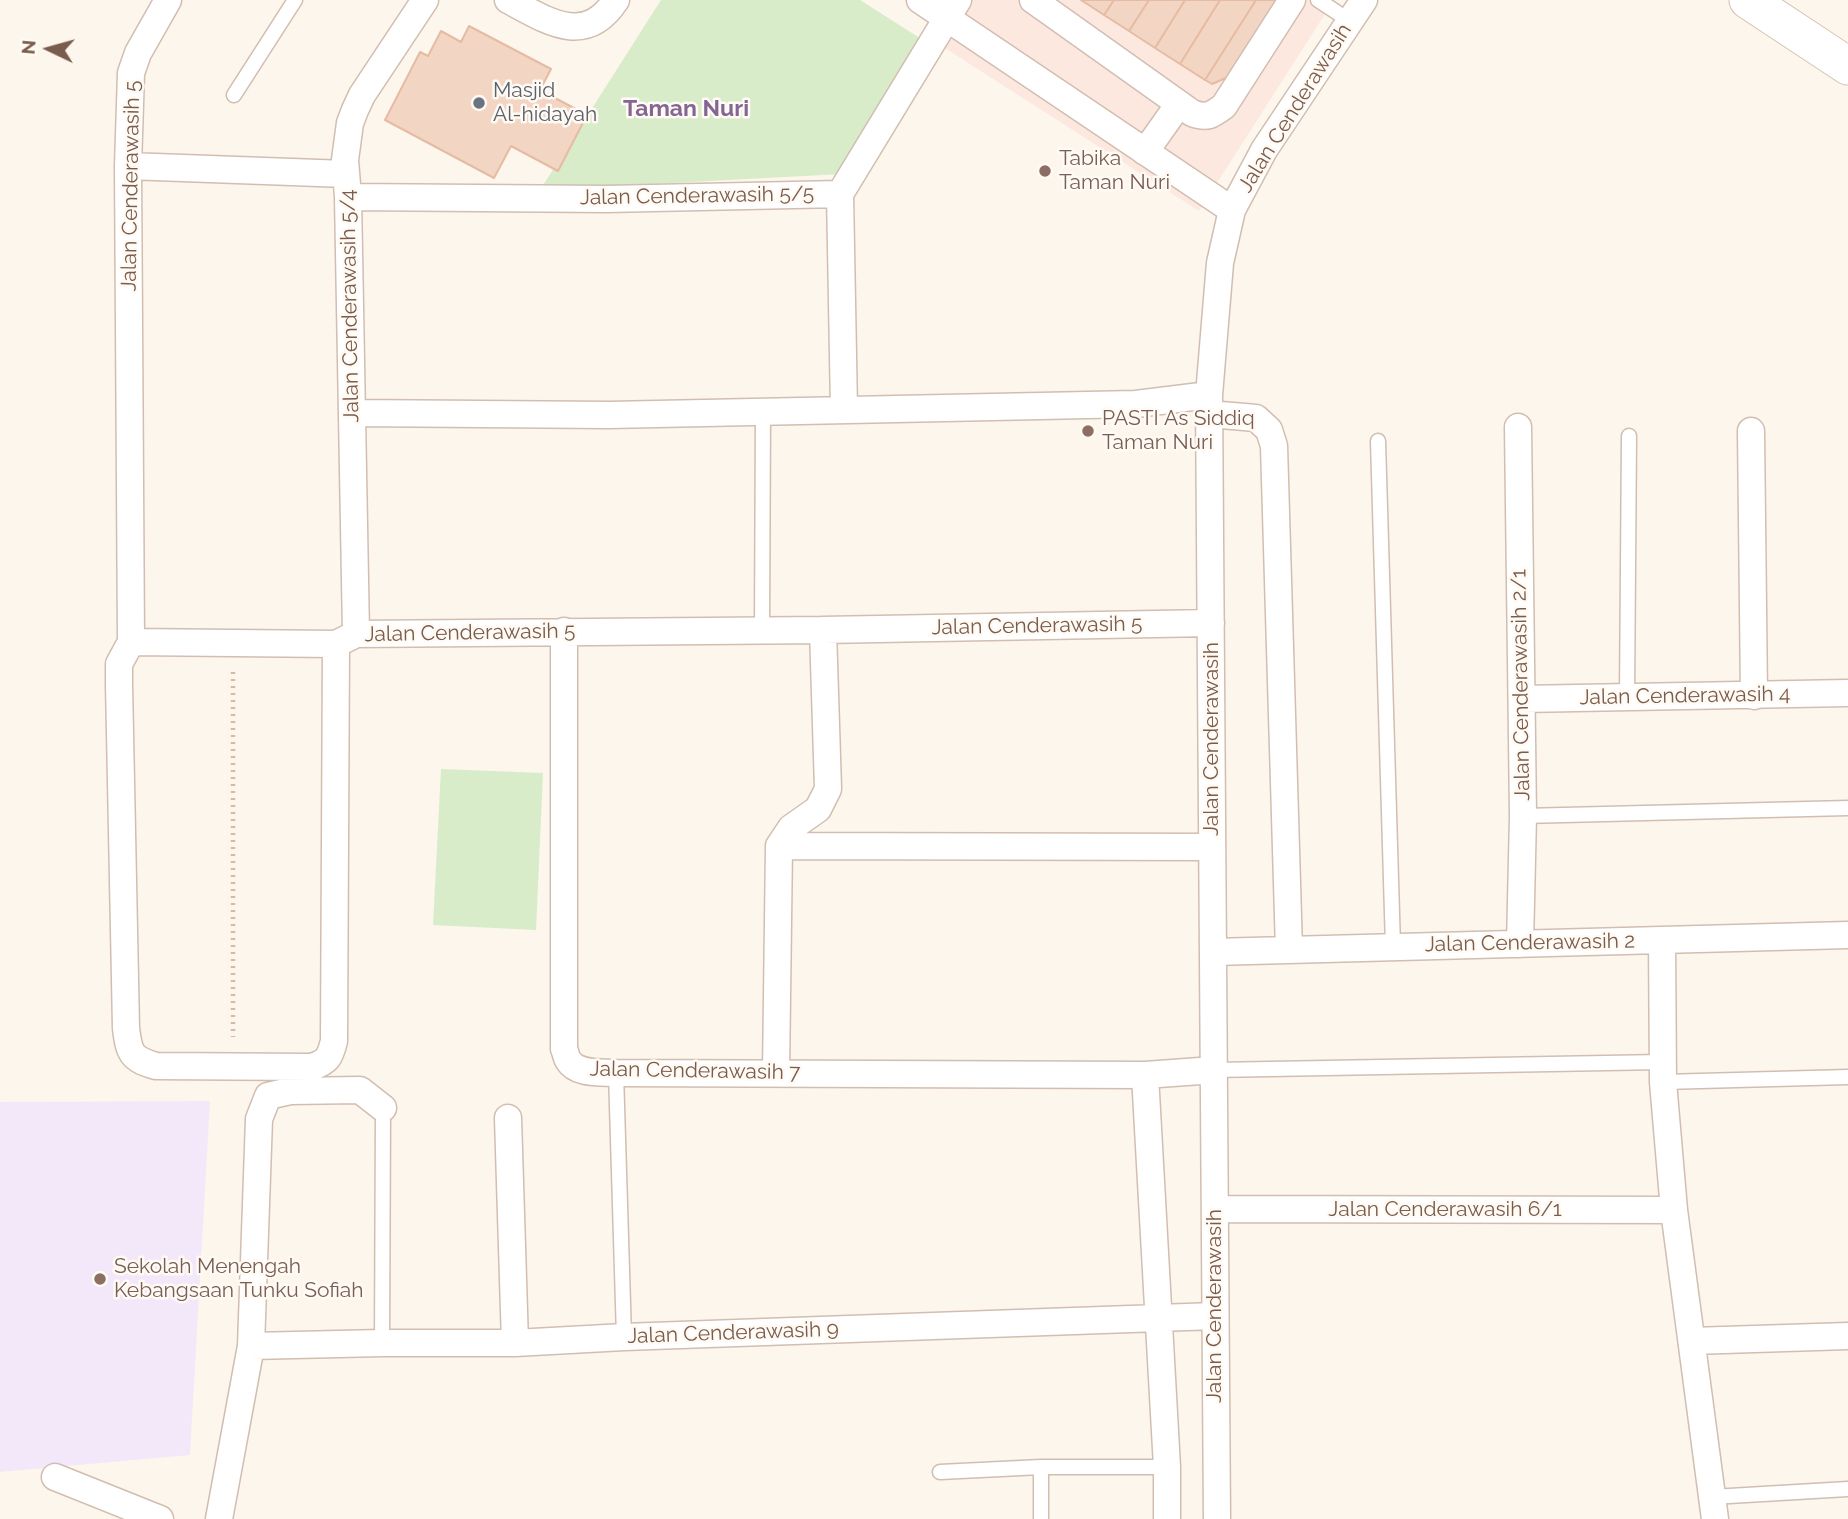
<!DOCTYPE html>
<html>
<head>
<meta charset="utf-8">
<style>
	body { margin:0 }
	#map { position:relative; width:1848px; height:1519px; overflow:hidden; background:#fdf6ec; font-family:Raleway,sans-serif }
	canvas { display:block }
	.north { position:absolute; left:14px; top:14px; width:70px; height:70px; -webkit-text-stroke:5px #fffaf3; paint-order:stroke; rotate:275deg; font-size:19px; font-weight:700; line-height:28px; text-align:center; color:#7a5c4d }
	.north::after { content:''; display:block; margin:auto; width:24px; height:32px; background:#7a5c4d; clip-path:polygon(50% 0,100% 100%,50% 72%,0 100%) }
</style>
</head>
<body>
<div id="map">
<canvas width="1848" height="1519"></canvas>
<div class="north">N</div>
</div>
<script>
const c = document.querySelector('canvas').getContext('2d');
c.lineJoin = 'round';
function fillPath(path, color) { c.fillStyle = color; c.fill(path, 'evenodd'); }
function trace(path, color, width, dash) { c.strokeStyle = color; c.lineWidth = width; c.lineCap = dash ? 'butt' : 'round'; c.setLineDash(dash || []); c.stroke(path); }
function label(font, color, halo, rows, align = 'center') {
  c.font = font + ' Raleway,sans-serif'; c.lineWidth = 5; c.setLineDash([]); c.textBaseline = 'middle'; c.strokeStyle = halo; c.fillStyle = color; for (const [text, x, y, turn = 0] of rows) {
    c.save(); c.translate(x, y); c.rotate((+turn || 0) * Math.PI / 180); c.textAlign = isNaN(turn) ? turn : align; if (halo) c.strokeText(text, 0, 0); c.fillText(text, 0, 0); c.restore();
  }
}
fillPath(new Path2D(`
	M 964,0 L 1334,0 L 1199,211 L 937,43 Z`), '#fde8e0');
fillPath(new Path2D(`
	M 210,1101 L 190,1455 L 0,1472 L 0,1102 Z`), '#f3e8fa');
fillPath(new Path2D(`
	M 661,0 L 860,0 L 926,42 L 842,174 L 540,190 Z
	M 441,769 L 543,773 L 536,930 L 433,925 Z`), '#d8ecc9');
const building = new Path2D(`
	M 1081,0 L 1114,0 L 1104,15 Z
	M 1114,0 L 1149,0 L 1129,31 L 1104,15 Z
	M 1149,0 L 1185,0 L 1155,48 L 1129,31 Z
	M 1185,0 L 1220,0 L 1180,64 L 1155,48 Z
	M 1220,0 L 1256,0 L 1205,80 L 1180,64 Z
	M 1256,0 L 1276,0 L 1276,21 L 1244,70 L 1212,84 L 1205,80 Z
	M 469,26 L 551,69 L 540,90 L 587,115 L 558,171 L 511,146 L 494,178 L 385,120 L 420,52 L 428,56 L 441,31 L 461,42 Z`);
fillPath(building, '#f3d5c3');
trace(building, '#e6bba3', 2);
const lane = new Path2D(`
	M 1318,0 L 1350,21
	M 234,95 L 295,0
	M 1378,441 L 1393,947
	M 762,630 L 763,410
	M 1627,697 L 1629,436
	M 1523,816 L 1848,808
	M 1214,1070 L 1662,1062
	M 616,1073 L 624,1337
	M 1663,1082 L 1848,1077
	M 382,1343 L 383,1108
	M 940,1472 L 1041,1467 L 1167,1467
	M 1712,1497 L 1848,1489
	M 1041,1519 L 1041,1467`);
const street = new Path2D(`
	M 168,0 L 138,53 L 131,73 L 128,166 L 131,642 L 119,664 L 119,684 L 126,1028 C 129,1053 131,1059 156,1066 L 311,1067 C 328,1062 330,1057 334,1041 L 336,644
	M 508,0 C 546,20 585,48 616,0
	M 920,0 L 1232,210
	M 1033,0 L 1192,113 C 1207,119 1212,115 1224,106 L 1292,0
	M 1145,152 L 1179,104
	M 128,166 L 346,174
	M 840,194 L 958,0
	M 840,194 L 844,410
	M 348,197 L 606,199 L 840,194
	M 352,413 L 609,415 L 1136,404 L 1209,395
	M 1209,414 L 1256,418 L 1269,430 L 1274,446 L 1289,950
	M 1518,427 L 1523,816 L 1520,944
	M 1751,431 L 1754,696
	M 564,631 L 564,1049 C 566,1053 566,1057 568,1060 C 577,1075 601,1072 616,1073 L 1145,1075 L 1214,1070
	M 356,634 L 348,197 L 345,160 L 350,123 L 355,110 L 362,95 L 425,0
	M 131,642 L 336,644 L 356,634 L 823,630 L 1211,623
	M 1522,699 L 1848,693
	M 779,846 L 1212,847
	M 1662,940 L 1663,1082 L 1674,1210 L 1715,1519
	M 1213,952 L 1848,935
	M 776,1072 L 779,846 L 791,828 L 818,809 L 828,789 L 823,630
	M 1145,1075 L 1167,1467 L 1167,1519
	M 508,1118 L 515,1343
	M 1215,1209 L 1674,1210
	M 1692,1341 L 1848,1336
	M 251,1346 L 382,1343 L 515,1343 L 624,1337 L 1215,1316
	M 55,1477 L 160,1519
	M 219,1519 L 251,1346 L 259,1119 L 268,1096 L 290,1091 L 360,1090 L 383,1108
	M 1217,1519 L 1209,395 L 1220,263 L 1232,210 L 1264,150 L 1364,0`);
const secondary = new Path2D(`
	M 1748,0 L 1848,66`);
trace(lane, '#d1beb0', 17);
trace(street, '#d1beb0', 29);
trace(secondary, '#d6c0b0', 39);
trace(new Path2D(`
	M 233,672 L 233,1037`), '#d9b8a5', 4.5, [2, 5]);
trace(lane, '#fff', 14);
trace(street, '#fff', 26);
trace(secondary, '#fff', 37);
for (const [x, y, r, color] of [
	[479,103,7,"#6b7280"],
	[1045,171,7,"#8d6e63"],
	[1088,431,7,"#8d6e63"],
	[100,1279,7,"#8d6e63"]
]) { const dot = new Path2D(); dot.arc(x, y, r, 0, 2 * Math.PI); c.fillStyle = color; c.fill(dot); trace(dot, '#fffaf3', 2.5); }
label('21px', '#5b616d', '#fffaf3', [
	["Masjid",493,91],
	["Al-hidayah",493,115]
], 'left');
label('21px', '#7a5c4d', '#fffaf3', [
	["Jalan Cenderawasih",1295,108,-58],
	["Jalan Cenderawasih 5",131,186,-89],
	["Jalan Cenderawasih 5/5",697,196,-1],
	["Jalan Cenderawasih 5/4",350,306,-91],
	["Jalan Cenderawasih 5",1037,626,-1],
	["Jalan Cenderawasih 5",470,633,-1],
	["Jalan Cenderawasih 2/1",1521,685,-91],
	["Jalan Cenderawasih 4",1685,696,-1],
	["Jalan Cenderawasih",1212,739,-90],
	["Jalan Cenderawasih 2",1530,943,-1],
	["Jalan Cenderawasih 7",695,1071,1],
	["Jalan Cenderawasih 6/1",1445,1210],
	["Jalan Cenderawasih",1215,1306,-90],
	["Jalan Cenderawasih 9",733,1333,-2]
]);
label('21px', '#785e54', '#fffaf3', [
	["Tabika",1059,159],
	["Taman Nuri",1059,183],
	["PASTI As Siddiq",1102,419],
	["Taman Nuri",1102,443],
	["Sekolah Menengah",114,1267],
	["Kebangsaan Tunku Sofiah",114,1291]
], 'left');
label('bold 23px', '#846695', '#fffaf3', [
	["Taman Nuri",686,109]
]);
</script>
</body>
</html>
